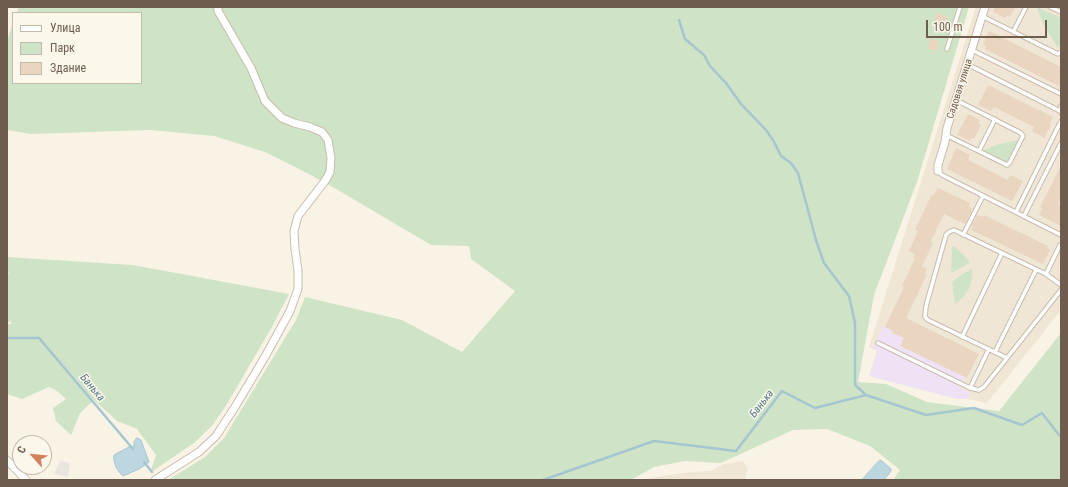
<!DOCTYPE html>
<html>
<head>
<meta charset="utf-8">
<style>
	body { margin:0 }
	#map { position:relative; width:1068px; height:487px; overflow:hidden; background:#f9f3e6; font-family:"Roboto Condensed",sans-serif }
	canvas { display:block }
	.frame { position:absolute; inset:0; border:8px solid #6e5d4e; pointer-events:none }
	.legend { position:absolute; left:12px; top:12px; width:130px; height:72px; box-sizing:border-box; background:#fcf7eb; border:1px solid #c3b9ac; margin:0; padding:5px 7px; list-style:none; font-size:12px; color:#6e5d4e }
	.legend li { display:flex; align-items:center; gap:8px; height:20px }
	.legend b { width:20px; border:1px solid #c3b9ac }
	.north { position:absolute; left:12px; top:435px; width:40px; height:40px; box-sizing:border-box; background:#fcf7eb; border:1px solid #c3b9ac; border-radius:50%; rotate:297deg; font-size:11px; font-weight:700; line-height:16px; text-align:center; color:#6e5d4e }
	.north::after { content:''; display:block; margin:auto; width:14px; height:18px; background:#d2815b; clip-path:polygon(50% 0,100% 100%,50% 72%,0 100%) }
	.scale { position:absolute; left:926px; top:20px; width:121px; height:18px; box-sizing:border-box; border:2px solid #6e5d4e; border-top:0; padding-left:5px; font-size:12px; line-height:14px; white-space:nowrap; color:#6e5d4e; -webkit-text-stroke:3px #fcf7eb; paint-order:stroke }
</style>
</head>
<body>
<div id="map">
<canvas width="1068" height="487"></canvas>
<div class="frame"></div>
<ul class="legend">
<li><b style="height:5px;background:#fff"></b>Улица</li>
<li><b style="height:11px;background:#cfe4c6"></b>Парк</li>
<li><b style="height:11px;background:#ead5c1"></b>Здание</li>
</ul>
<div class="north">С</div>
<div class="scale">100 m</div>
</div>
<script>
const c = document.querySelector('canvas').getContext('2d');
c.lineJoin = 'round';
function fillPath(path, color) { c.fillStyle = color; c.fill(path, 'evenodd'); }
function trace(path, color, width, dash) { c.strokeStyle = color; c.lineWidth = width; c.lineCap = dash ? 'butt' : 'round'; c.setLineDash(dash || []); c.stroke(path); }
function label(font, color, halo, rows, align = 'center') {
  c.font = font + ' "Roboto Condensed",sans-serif'; c.lineWidth = 3; c.setLineDash([]); c.textBaseline = 'middle'; c.strokeStyle = halo; c.fillStyle = color; for (const [text, x, y, turn = 0] of rows) {
    c.save(); c.translate(x, y); c.rotate((+turn || 0) * Math.PI / 180); c.textAlign = isNaN(turn) ? turn : align; if (halo) c.strokeText(text, 0, 0); c.fillText(text, 0, 0); c.restore();
  }
}
fillPath(new Path2D(`
	M 976,7 L 1061,7 L 1061,310 L 987,403 L 967,399 L 957,399 L 869,376 L 877,351 L 869,347 Z
	M 743,461 L 748,468 L 745,480 L 644,480 L 650,478 L 691,472 L 711,471 L 724,464 Z`), '#efe6d5');
fillPath(new Path2D(`
	M 60,461 L 70,463 L 68,477 L 54,474 Z`), '#e9e5df');
fillPath(new Path2D(`
	M 883,326 L 893,331 L 893,333 L 970,371 L 967,378 L 965,377 L 960,388 L 970,393 L 967,399 L 957,399 L 869,376 L 877,351 L 873,348 Z`), '#f0e2f5');
fillPath(new Path2D(`
	M 19,7 L 969,7 L 917,182 L 874,295 L 858,382 L 886,384 L 927,402 L 999,411 L 1061,333 L 1061,480 L 893,480 L 900,470 L 870,446 L 827,429 L 793,430 L 721,463 L 685,461 L 654,467 L 631,480 L 168,480 L 205,457 L 224,438 L 296,320 L 305,297 L 402,320 L 462,352 L 515,291 L 471,259 L 469,246 L 431,245 L 331,186 L 303,171 L 265,152 L 214,136 L 150,130 L 31,134 L 7,130 L 7,41 L 13,23 L 13,83 L 141,83 L 141,13 L 17,13 Z
	M 1037,7 L 1061,18 L 1061,43 L 1058,48 L 1042,22 Z
	M 1019,140 L 1009,161 L 1005,162 L 986,153 L 984,150 L 996,145 Z
	M 954,246 L 966,257 L 970,263 L 951,273 L 952,247 Z
	M 7,257 L 133,265 L 289,294 L 272,327 L 227,404 L 212,426 L 194,443 L 150,473 L 156,455 L 137,429 L 117,421 L 94,400 L 80,413 L 71,435 L 56,421 L 53,408 L 66,399 L 57,391 L 49,387 L 22,399 L 7,394 L 7,324 L 11,324 L 11,321 L 7,323 L 7,273 L 9,274 L 8,271 L 7,271 Z
	M 972,269 C 973,284 968,296 955,304 L 952,282 L 961,275 Z`), '#cfe4c6');
const water = new Path2D(`
	M 137,438 L 141,440 L 149,462 L 139,469 L 123,476 C 117,471 113,463 114,455 L 129,447 L 134,447 L 134,442 Z
	M 880,460 L 882,461 L 891,469 L 891,471 L 884,480 L 862,480 Z`);
fillPath(water, '#bdd7e0');
trace(water, '#a5c5d0', 1);
trace(new Path2D(`
	M 679,20 L 685,39 L 704,55 L 710,66 L 726,83 L 741,104 L 766,130 L 773,140 L 781,156 L 791,163 L 798,173 L 816,240 L 824,263 L 849,296 L 855,323 L 855,385 L 866,395
	M 7,338 L 39,338 L 133,449
	M 144,462 L 152,472
	M 543,480 L 654,441 L 736,451 L 782,391 L 815,408 L 866,395 L 926,415 L 974,408 L 1022,425 L 1042,413 L 1059,435 L 1061,436`), '#a5c5d0', 2.5);
fillPath(new Path2D(`
	M 995,7 L 1015,7 L 1010,17 L 1007,15 L 1005,18 L 993,12 Z
	M 936,13 L 947,16 L 945,26 L 934,23 Z
	M 989,31 L 1061,67 L 1061,81 L 1059,86 L 985,49 L 986,46 L 983,44 Z
	M 930,38 L 939,41 L 937,51 L 928,49 Z
	M 988,85 L 1053,117 L 1050,124 L 1051,125 L 1044,138 L 1032,131 L 1034,127 L 994,107 L 991,111 L 978,105 Z
	M 968,114 L 980,120 L 978,124 L 981,125 L 974,139 L 971,138 L 970,141 L 957,135 Z
	M 956,148 L 970,155 L 968,160 L 1008,180 L 1010,175 L 1023,181 L 1012,201 L 947,169 Z
	M 1061,166 L 1061,197 L 1058,204 L 1061,206 L 1061,226 L 1039,215 L 1042,208 L 1040,207 Z
	M 938,188 L 970,203 L 969,207 L 972,209 L 971,212 L 965,224 L 944,214 L 931,241 L 933,243 L 922,266 L 927,269 L 925,273 L 927,274 L 906,318 L 979,354 L 967,378 L 900,346 L 904,338 L 892,333 L 893,331 L 885,327 L 904,287 L 902,286 L 915,258 L 913,257 L 915,254 L 909,251 L 918,231 L 915,230 L 932,194 L 934,195 Z
	M 977,215 L 983,217 L 984,215 L 1048,246 L 1047,248 L 1050,250 L 1043,264 L 971,230 L 973,227 L 971,227 Z`), '#ead5c1');
const service = new Path2D(`
	M 1050,7 L 1061,12
	M 982,16 L 1058,54 L 1061,52
	M 1013,32 L 1026,7
	M 947,49 L 960,7
	M 972,50 L 1061,94
	M 967,64 L 1060,111
	M 1061,106 L 1061,113
	M 946,135 L 1007,165 L 1010,162 L 1023,136 L 1021,133 L 956,100
	M 979,151 L 995,119
	M 938,171 L 942,175 L 1061,235
	M 1016,212 L 1061,121
	M 1024,216 L 1061,143
	M 963,235 L 983,196
	M 1046,274 L 1060,245
	M 962,337 L 1002,253
	M 878,343 L 970,388 L 979,390 L 984,387 L 1061,290
	M 995,352 L 1036,270
	M 1007,358 L 928,320 L 925,317 L 926,306 L 946,235 L 949,232 L 954,230 L 1046,274 L 1061,285
	M 970,388 L 989,349`);
const minor = new Path2D(`
	M 938,171 L 938,165 L 945,142 L 947,128 L 985,7
	M 7,460 L 26,480
	M 155,480 L 199,452 L 216,436 L 235,407 L 266,355 L 290,311 L 298,289 L 298,271 L 295,249 L 294,231 L 298,216 L 325,181 L 330,172 L 331,158 L 328,140 L 322,132 L 310,127 L 294,123 L 282,118 L 265,101 L 251,68 L 218,11 L 218,7`);
trace(service, '#c8bcad', 5.5);
trace(minor, '#c8bcad', 9);
trace(service, '#fff', 3.5);
trace(minor, '#fff', 7);
label('10px', '#6e5d4e', '#fcf7eb', [
	["Садовая улица",960,89,-72]
]);
label('italic 11px', '#4e7785', '#fcf7eb', [
	["Банька",92,388,50],
	["Банька",762,404,-52]
]);
</script>
</body>
</html>
